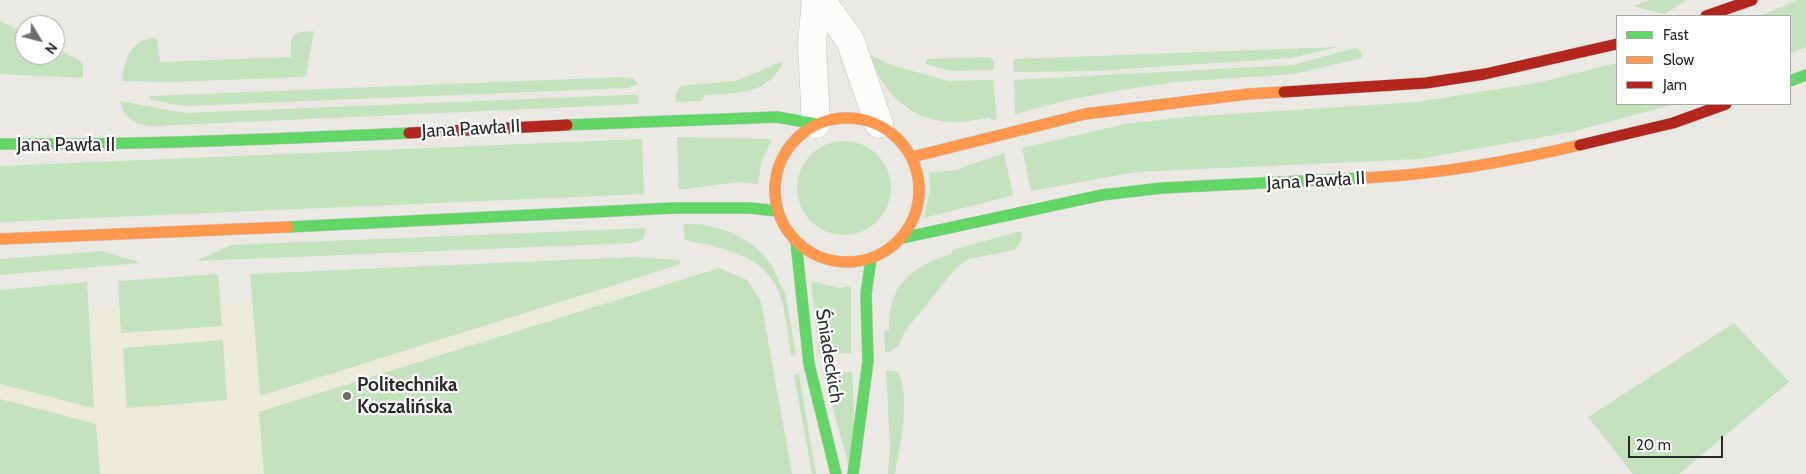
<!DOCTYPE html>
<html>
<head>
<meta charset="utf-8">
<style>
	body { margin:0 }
	#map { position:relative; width:1806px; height:474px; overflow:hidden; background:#e9e8e2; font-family:Cabin,sans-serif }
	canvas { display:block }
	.legend { position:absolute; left:1616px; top:15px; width:175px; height:90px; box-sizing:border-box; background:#fff; border:1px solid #aaa; margin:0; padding:6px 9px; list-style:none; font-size:15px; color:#2b2b2b }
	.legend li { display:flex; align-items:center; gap:10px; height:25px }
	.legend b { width:25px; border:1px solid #aaa }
	.north { position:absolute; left:15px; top:15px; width:50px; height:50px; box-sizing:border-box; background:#fff; border:1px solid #aaa; border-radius:50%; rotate:127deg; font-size:14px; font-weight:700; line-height:20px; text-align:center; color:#2b2b2b }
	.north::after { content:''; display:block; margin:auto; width:18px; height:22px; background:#6e6d6b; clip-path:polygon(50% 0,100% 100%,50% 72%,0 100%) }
	.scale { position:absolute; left:1628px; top:436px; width:95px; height:22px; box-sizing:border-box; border:2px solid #2b2b2b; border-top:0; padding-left:6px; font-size:15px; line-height:18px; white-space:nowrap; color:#2b2b2b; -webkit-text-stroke:4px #fff; paint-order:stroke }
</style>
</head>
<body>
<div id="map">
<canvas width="1806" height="474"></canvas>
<ul class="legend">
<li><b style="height:6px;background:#63d668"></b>Fast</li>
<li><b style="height:6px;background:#ff974d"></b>Slow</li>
<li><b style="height:6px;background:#b3261e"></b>Jam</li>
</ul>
<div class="north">N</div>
<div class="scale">20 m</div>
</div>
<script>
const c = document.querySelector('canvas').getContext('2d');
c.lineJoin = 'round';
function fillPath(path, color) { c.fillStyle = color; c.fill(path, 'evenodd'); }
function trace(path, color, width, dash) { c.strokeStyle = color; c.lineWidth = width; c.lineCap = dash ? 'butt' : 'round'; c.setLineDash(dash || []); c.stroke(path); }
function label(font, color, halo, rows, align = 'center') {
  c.font = font + ' Cabin,sans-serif'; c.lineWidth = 4.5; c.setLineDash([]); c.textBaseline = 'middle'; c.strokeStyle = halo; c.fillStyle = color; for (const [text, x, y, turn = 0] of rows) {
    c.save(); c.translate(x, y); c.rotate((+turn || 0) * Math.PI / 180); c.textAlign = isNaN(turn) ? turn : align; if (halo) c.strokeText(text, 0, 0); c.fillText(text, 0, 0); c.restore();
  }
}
fillPath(new Path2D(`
	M 661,285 L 716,474 L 0,474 L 0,319 L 71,309 Z`), '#ebe9d8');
fillPath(new Path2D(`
	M 1650,0 L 1686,0 L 1665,14 L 1633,6 Z
	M 1798,0 L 1806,0 L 1806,47 L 1790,54 L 1790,16 L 1760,16 Z
	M 0,21 L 25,33 L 25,55 L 55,55 L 55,48 L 79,60 L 83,65 L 83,78 L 0,74 Z
	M 314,31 L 306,75 L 302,77 L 171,82 L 122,81 C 124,61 130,40 154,38 L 157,40 L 160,62 L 291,57 C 291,34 290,32 314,31 Z
	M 1338,47 L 1291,58 L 1094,71 L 1014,72 L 1013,63 L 1015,59 Z
	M 1356,48 L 1361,52 L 1362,58 L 1294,74 L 1175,82 L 1121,90 L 1073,99 L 1015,114 L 1014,80 L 1293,65 Z
	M 868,54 L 891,65 L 948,81 L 993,80 L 997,119 L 993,120 L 989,117 C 929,133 891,110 868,54 Z
	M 990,57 L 994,62 L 994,70 L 950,71 L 926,64 L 927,59 Z
	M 783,61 C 770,95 737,93 705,95 L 701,101 L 675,102 L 676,93 L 680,86 L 736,81 Z
	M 1617,63 L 1617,104 L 1675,104 L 1571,132 L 1419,159 L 1136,172 L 1031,191 L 1022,148 L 1125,124 L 1185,117 L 1417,102 L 1542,82 Z
	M 623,77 L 633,78 L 638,84 L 628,88 L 184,106 L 151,100 L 150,96 Z
	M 627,95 L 638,95 L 639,104 L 153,126 C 137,125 123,119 120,101 L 185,113 Z
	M 677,137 L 772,139 L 761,163 L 758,184 L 737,182 L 679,190 Z
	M 642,139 L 644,194 L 0,222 L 0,166 Z
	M797 188a47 47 0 1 1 94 0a47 47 0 1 1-94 0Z
	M 1004,153 L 1013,195 L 924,218 L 930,190 L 929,173 L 955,170 Z
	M 683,224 C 714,222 754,237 771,265 C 777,274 778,283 785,292 L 796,355 L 791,356 C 788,336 786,314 780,295 C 766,254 722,248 685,240 Z
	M 647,228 L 642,240 L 632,243 L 196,261 L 231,245 Z
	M 1021,231 L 1022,240 L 1015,250 L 969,259 L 955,269 L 905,331 L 898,346 L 891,351 L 885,352 L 884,331 L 889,330 C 888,285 911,266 952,254 L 952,250 Z
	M 102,251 L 139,262 L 139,263 L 0,275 L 0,259 Z
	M 633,257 L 679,260 L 681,264 L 260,396 L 250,274 Z
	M 719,268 L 747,280 L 761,301 L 792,474 L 264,474 L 259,412 Z
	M 218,274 L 222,326 L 121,333 L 118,281 Z
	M 811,281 L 839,288 L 851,286 L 851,353 L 819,354 Z
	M 87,282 L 94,408 L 0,384 L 0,290 Z
	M 1734,323 L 1789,382 L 1679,474 L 1633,474 L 1588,417 Z
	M 223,340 L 227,400 L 127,408 L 123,348 Z
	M 886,370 L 898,372 C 911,399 900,446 895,474 L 888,474 L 890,446 Z
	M 852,372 L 854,411 L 851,474 L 823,373 Z
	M 799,374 L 816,474 L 812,474 L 794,375 Z
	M 0,399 L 96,424 L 100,474 L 0,474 Z`), '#c4e2be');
const street = new Path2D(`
	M 816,0 L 812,43 L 816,124
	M 821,0 L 850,40 L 879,124`);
const fast = new Path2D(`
	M 1790,81 L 1806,75
	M 567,125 L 777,117 L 816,124
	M 0,144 C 137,145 272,139 409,133
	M 288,227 L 674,208 L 750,208 L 777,211
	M 902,238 L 1102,195 L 1162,188 L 1362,178
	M 796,242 L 809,364 L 836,474
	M 853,474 L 868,361 L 866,294 L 871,259`);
const slow = new Path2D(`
	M775 190a72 72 0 1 1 144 0a72 72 0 1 1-144 0Z
	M 912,157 L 1085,114 L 1248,94 L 1284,92
	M 1362,178 C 1435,175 1508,162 1580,145
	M 0,239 L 288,227`);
const jam = new Path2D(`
	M 1706,16 L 1752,0
	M 1284,92 L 1426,83 L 1485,74 L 1617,44
	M 409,133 L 567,125
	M 1580,145 L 1673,123 L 1726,104`);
trace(street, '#c7c6c5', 29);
trace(fast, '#c7c6c5', 12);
trace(slow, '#c7c6c5', 12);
trace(jam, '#c7c6c5', 12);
trace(street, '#fcfcfb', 28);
trace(fast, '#63d668', 11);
trace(slow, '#ff974d', 11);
trace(jam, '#b3261e', 11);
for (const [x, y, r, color] of [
	[347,396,5,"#6e6d6b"]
]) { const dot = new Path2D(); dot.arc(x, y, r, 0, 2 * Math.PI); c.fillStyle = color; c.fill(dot); trace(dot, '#fff', 2); }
label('19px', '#2b2b2b', '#fff', [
	["Jana Pawła II",471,129,-3],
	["Jana Pawła II",66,145],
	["Jana Pawła II",1316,181,-3],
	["Śniadeckich",829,356,81]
]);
label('bold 19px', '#2b2b2b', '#fff', [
	["Politechnika",357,385],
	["Koszalińska",357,407]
], 'left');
</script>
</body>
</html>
